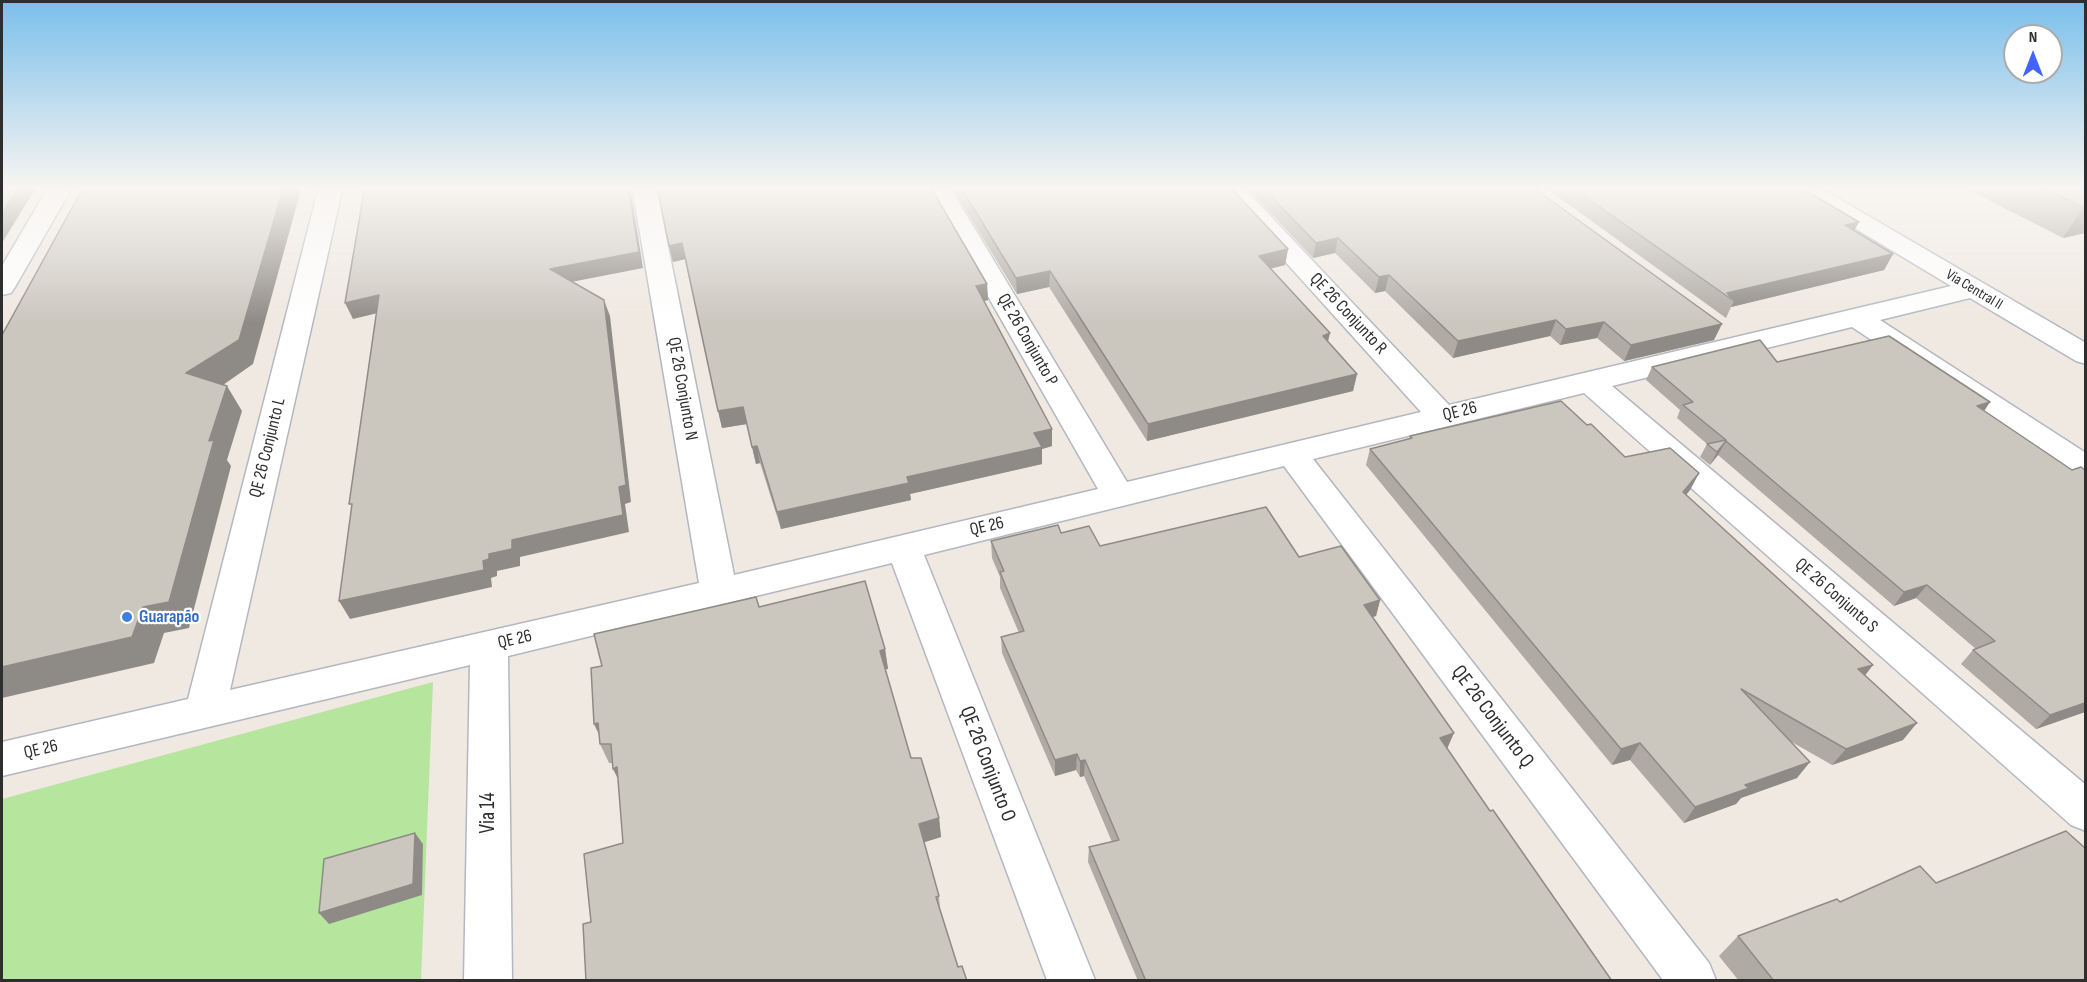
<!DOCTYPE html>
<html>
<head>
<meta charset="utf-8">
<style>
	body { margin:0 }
	#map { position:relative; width:2087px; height:982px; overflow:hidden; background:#efe9e1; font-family:"Sofia Sans Condensed",sans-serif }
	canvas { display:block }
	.frame { position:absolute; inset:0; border:3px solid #2e2e2e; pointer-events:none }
	.north { position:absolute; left:2003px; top:24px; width:60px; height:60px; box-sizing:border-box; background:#fff; border:2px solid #ababab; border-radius:50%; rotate:0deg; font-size:16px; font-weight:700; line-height:24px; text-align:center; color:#2e2e2e }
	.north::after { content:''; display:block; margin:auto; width:21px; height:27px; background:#4264fb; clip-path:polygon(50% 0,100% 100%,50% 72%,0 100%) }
</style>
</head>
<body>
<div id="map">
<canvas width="2087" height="982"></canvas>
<div class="frame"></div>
<div class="north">N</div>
</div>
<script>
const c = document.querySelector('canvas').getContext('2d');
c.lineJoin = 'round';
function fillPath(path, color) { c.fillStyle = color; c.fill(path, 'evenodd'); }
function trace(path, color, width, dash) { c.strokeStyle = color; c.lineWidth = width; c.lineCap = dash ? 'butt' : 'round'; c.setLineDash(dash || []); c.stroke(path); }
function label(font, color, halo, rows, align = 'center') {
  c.font = font + ' "Sofia Sans Condensed",sans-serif'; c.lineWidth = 4.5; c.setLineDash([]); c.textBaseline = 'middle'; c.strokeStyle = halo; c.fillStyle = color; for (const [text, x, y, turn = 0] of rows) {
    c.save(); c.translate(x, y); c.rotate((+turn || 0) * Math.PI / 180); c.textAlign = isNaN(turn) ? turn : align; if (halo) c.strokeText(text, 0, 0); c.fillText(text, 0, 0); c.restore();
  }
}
fillPath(new Path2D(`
	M 433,682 L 421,980 L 2,980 L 2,799 Z`), '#b6e59e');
const minor = new Path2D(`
	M 49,186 L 73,186 L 15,287 L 11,293 L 2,295 L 2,266 Z
	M 319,186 L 343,186 L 230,690 L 699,583 L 632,186 L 656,186 L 734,575 L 1098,489 L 925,186 L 949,186 L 1127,482 L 1421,412 L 1217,186 L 1242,186 L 1449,405 L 1951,286 L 1793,191 L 1789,186 L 1817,186 L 2086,343 L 2086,364 L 2076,361 L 1970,298 L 1880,320 L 2086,453 L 2086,479 L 2075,476 L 1852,327 L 1612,386 L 2086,785 L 2086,831 L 2071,825 L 1584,393 L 1313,459 L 1709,963 L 1716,980 L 1663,980 L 1284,466 L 924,555 L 1095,980 L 1047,980 L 892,563 L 508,656 L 512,980 L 464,980 L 470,665 L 2,776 L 2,742 L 188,699 Z`);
trace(minor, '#b4b7c1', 3);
fillPath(minor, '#fff');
fillPath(new Path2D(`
	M 657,186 L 987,284 L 988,300 L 984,301 L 1052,429 L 1052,446 L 1042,449 L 1042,464 L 910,494 L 911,500 L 781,529 L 760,463 L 756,464 L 747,424 L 722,428 L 685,259 L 673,262 Z
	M 951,186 L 1229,186 L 1288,249 L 1285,265 L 1271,268 L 1328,342 L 1357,374 L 1353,391 L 1147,441 L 1049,287 L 1017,294 Z
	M 1245,186 L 1531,186 L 1714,340 L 1624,361 L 1597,338 L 1560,345 L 1550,336 L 1453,358 L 1385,291 L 1375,293 L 1335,253 L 1313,258 Z
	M 1543,186 L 1798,186 L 1859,222 L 1854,230 L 1893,254 L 1884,270 L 1731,307 L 1726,318 Z
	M 1961,186 L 2085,186 L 2085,233 L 2063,238 Z
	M 1777,362 L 1984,411 L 2085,712 L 2036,729 L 1961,664 L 1973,650 L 1976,649 L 1916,598 L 1894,606 L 1718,455 L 1710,465 L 1700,457 L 1707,444 L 1677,418 L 1680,410 L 1646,380 L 1652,367 Z
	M 1587,425 L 1625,457 L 1699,473 L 1690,490 L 1686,495 L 1865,675 L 1903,740 L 1832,765 L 1790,741 L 1797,778 L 1741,798 L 1736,804 L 1684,823 L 1630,760 L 1612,765 L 1366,465 L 1370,449 L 1409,439 L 1410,436 Z
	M 1061,533 L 1100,546 L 1299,557 L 1380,600 L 1376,616 L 1372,617 L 1447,749 L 1490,811 L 1612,981 L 1138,981 L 1088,862 L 1089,847 L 1112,842 L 1084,776 L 1080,777 L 1076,770 L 1055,776 L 1002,653 L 1001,637 L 1019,633 L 1000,588 L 1000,577 L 992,558 L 991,541 Z
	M 759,607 L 885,649 L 888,669 L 885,669 L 911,758 L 939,818 L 941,837 L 924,842 L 939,896 L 940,909 L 958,967 L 967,981 L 591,922 L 623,843 L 618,779 L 613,763 L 609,763 L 600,744 L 602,666 Z
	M 1936,883 L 2085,981 L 1739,981 L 1719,956 L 1738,936 L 1840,902 Z`), '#afaba4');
fillPath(new Path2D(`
	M 20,186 L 37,186 L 2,243 L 2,213 Z
	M 284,186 L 302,186 L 253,364 L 203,399 L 186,373 Z
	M 628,186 L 630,186 L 643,268 L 556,285 L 550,269 Z
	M 2083,207 L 2085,207 L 2085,233 L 2063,238 Z
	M 1859,222 L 1850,238 L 1845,225 Z
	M 1338,238 L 1335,253 L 1313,258 L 1316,243 Z
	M 682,243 L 686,259 L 673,262 L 669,246 Z
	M 1288,249 L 1285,265 L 1257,272 L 1259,256 Z
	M 1893,254 L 1884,270 L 1731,307 L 1734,301 L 1727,293 Z
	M 1050,271 L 1049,287 L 1017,294 L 1016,278 Z
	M 1389,275 L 1385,291 L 1375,293 L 1379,277 Z
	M 987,284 L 988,300 L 977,303 L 976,286 Z
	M 379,295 L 386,311 L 353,319 L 345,303 Z
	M 604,300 L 610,316 L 631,502 L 625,504 L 629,532 L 520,557 L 520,566 L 497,571 L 497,576 L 491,578 L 492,587 L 350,619 L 339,601 L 483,561 L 489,554 L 512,540 L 619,487 Z
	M 1556,320 L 1550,336 L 1453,358 L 1458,341 Z
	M 1604,322 L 1597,338 L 1560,345 L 1566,329 Z
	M 1722,324 L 1714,340 L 1624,361 L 1631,345 Z
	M 1330,333 L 1326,350 L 1323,336 Z
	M 1357,374 L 1353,391 L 1147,441 L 1148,424 Z
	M 227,386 L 242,411 L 227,460 L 231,466 L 189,628 L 164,633 L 154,663 L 2,698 L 2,667 L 143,607 L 209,441 Z
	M 1990,402 L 1981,416 L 1977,406 Z
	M 743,407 L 747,424 L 722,428 L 718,411 Z
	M 1052,429 L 1052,446 L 1042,449 L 1042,464 L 910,494 L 911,500 L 781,529 L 777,512 L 907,477 L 1034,433 Z
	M 1726,441 L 1718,455 L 1710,465 L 1717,452 Z
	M 757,446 L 760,463 L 756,464 L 752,447 Z
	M 1699,473 L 1690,490 L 1674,509 L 1683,492 Z
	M 1927,585 L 1916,598 L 1894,606 L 1904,592 Z
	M 1380,600 L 1376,616 L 1359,621 L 1364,605 Z
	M 885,649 L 888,669 L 883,670 L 880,651 Z
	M 1873,665 L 1860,682 L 1858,669 Z
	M 2085,703 L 2085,712 L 2036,729 L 2050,715 Z
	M 598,723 L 603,743 L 594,724 Z
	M 1917,723 L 1903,740 L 1832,765 L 1846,749 Z
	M 1454,733 L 1447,749 L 1440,738 Z
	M 1640,743 L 1630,760 L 1612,765 L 1621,749 Z
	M 1077,754 L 1076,770 L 1055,776 L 1055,760 Z
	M 1085,760 L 1084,776 L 1080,777 L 1080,761 Z
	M 1810,762 L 1797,778 L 1741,798 L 1736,804 L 1684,823 L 1695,807 L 1745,785 Z
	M 617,767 L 622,787 L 613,769 Z
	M 939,818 L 941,837 L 922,843 L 919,824 Z
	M 415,833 L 423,844 L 422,895 L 329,924 L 319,913 Z`), '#8e8b86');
const building = new Path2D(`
	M 2,186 L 20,186 L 2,213 Z
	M 84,186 L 284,186 L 239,340 L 186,373 L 227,386 L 209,441 L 214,440 L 169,602 L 143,607 L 132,637 L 2,667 L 2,335 Z
	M 365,186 L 628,186 L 639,252 L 550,269 L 604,300 L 626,485 L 619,487 L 623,515 L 512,540 L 512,549 L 489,554 L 489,559 L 483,561 L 484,570 L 339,601 L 352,504 L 349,504 L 379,295 L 345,303 Z
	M 657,186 L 930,186 L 987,284 L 976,286 L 1052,429 L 1034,433 L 1042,447 L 907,477 L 909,483 L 777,512 L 757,446 L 752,447 L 743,407 L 718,411 L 682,243 L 669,246 Z
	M 960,186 L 1229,186 L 1288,249 L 1259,256 L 1330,333 L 1323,336 L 1357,374 L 1148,424 L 1050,271 L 1016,278 Z
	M 1261,186 L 1531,186 L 1722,324 L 1631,345 L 1604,322 L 1566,329 L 1556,320 L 1458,341 L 1389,275 L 1379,277 L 1338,238 L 1316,243 Z
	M 1570,186 L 1798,186 L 1859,222 L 1845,225 L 1893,254 L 1727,293 L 1734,301 Z
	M 2038,186 L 2085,186 L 2085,207 L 2083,207 Z
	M 1889,336 L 1990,402 L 1977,406 L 2072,470 L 2081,467 L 2085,470 L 2085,703 L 2050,715 L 1973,650 L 1995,641 L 1927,585 L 1904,592 L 1726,441 L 1717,452 L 1707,444 L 1726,440 L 1683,405 L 1693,402 L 1652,367 L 1760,340 L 1777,362 Z
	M 1561,401 L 1587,425 L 1591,424 L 1625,457 L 1670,448 L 1699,473 L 1683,492 L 1873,665 L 1858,669 L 1917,723 L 1846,749 L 1741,689 L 1810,762 L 1745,785 L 1749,788 L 1695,807 L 1640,743 L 1621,749 L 1370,449 L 1412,438 L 1410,436 Z
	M 1266,507 L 1299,557 L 1341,546 L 1380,600 L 1364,605 L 1454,733 L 1440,738 L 1490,811 L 1493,810 L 1612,981 L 1146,981 L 1089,847 L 1119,840 L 1085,760 L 1080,761 L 1077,754 L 1055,760 L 1001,637 L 1024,631 L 1000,572 L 1004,571 L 991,541 L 1058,525 L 1061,533 L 1089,526 L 1100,546 Z
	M 865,581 L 885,649 L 880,651 L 911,758 L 921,758 L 939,818 L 919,824 L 939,896 L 936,897 L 958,967 L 962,966 L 967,981 L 586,981 L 583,924 L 591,922 L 584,854 L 623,843 L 617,767 L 613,769 L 611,744 L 600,744 L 598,723 L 594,724 L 591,668 L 602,666 L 594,634 L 756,597 L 759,607 Z
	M 2066,831 L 2085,848 L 2085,981 L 1774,981 L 1738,936 L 1837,899 L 1840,902 L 1920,866 L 1936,883 Z
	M 415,833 L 413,884 L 319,913 L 324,859 Z`);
fillPath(building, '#cbc7bf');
trace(building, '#8e8b86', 1.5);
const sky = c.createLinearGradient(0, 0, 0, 323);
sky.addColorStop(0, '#7abfeb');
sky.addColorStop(0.58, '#f8f5f2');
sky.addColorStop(1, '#f8f5f200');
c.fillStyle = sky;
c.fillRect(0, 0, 2087, 323);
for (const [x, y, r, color] of [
	[127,617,6,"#3f7fe0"]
]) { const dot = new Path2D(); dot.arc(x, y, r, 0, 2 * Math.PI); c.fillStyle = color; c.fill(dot); trace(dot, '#fff', 2); }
label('15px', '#2e2e2e', '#fff', [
	["Via Central II",1974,290,31]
]);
label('18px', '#2e2e2e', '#fff', [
	["QE 26 Conjunto R",1348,314,47],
	["QE 26 Conjunto P",1027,340,60],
	["QE 26 Conjunto N",682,389,80],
	["QE 26",1460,412,-14],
	["QE 26 Conjunto L",268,448,-76],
	["QE 26",987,527,-13],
	["QE 26 Conjunto S",1836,596,41],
	["QE 26",515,640,-13],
	["QE 26",41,750,-13]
]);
label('bold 18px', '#366cbe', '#fff', [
	["Guarapão",139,617]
], 'left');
label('21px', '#2e2e2e', '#fff', [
	["QE 26 Conjunto Q",1492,717,53],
	["QE 26 Conjunto O",987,764,69],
	["Via 14",489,813,-90]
]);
</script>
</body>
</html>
